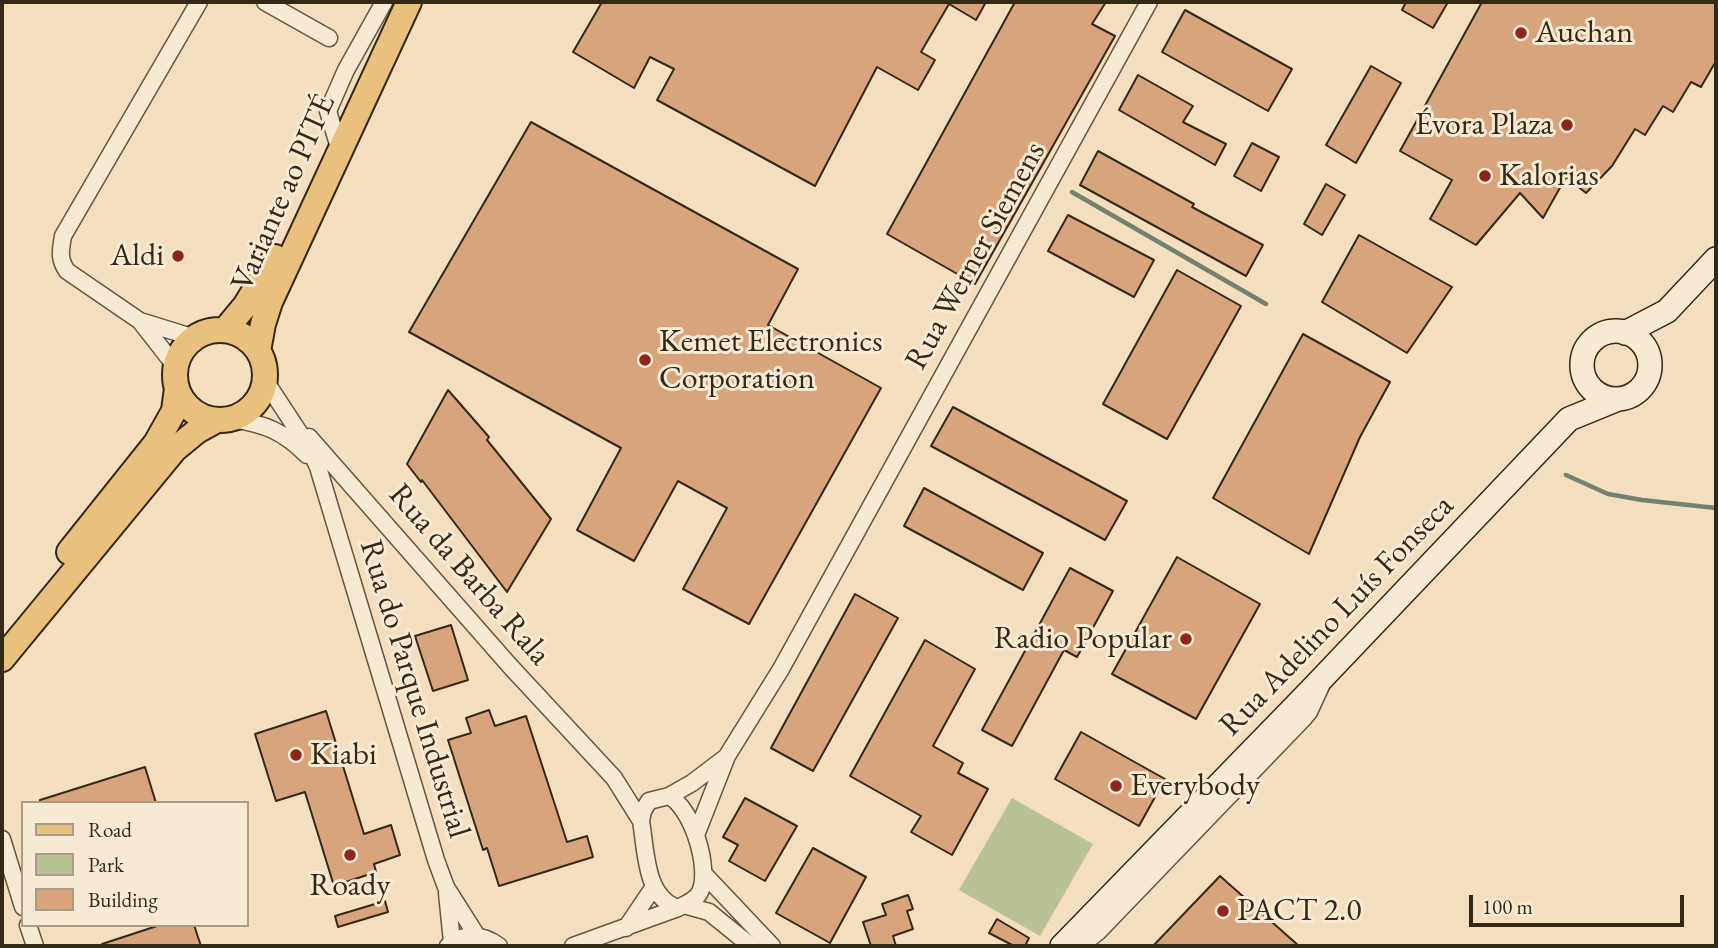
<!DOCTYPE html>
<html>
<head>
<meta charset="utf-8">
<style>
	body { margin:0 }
	#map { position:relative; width:1718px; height:948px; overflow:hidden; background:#f3dfbe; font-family:"EB Garamond",serif }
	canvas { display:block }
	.frame { position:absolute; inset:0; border:4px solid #342817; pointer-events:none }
	.legend { position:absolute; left:21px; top:801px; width:228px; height:126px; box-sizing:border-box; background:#f7ead5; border:2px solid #a99c89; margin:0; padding:9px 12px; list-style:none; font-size:21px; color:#342817 }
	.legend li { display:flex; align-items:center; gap:14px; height:35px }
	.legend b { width:35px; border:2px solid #a99c89 }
	.scale { position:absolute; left:1469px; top:895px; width:215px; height:32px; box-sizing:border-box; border:4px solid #342817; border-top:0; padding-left:9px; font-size:21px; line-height:24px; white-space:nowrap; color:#342817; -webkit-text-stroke:5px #f7ead5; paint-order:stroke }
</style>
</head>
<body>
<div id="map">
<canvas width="1718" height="948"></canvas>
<div class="frame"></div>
<ul class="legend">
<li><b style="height:9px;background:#eac07f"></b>Road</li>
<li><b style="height:19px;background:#b9c293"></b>Park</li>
<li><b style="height:19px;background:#d8a47c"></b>Building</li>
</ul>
<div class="scale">100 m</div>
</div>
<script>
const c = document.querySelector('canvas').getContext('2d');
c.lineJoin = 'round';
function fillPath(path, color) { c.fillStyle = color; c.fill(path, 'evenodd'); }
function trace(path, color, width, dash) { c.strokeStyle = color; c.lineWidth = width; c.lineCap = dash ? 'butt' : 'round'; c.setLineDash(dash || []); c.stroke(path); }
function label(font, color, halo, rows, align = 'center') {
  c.font = font + ' "EB Garamond",serif'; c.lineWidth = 6; c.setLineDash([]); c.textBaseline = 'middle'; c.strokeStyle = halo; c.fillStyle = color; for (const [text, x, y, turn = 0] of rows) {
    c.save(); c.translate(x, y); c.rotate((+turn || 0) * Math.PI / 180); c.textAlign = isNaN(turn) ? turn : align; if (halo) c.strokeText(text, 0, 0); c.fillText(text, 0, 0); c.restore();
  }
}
fillPath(new Path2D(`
	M 1012,798 L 1093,844 L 1040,936 L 959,890 Z`), '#b9c293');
trace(new Path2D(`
	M 1072,192 L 1266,304
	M 1566,475 L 1608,494 L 1642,500 L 1716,508`), '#728171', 4.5);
const building = new Path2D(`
	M 602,2 L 986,2 L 976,20 L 949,4 L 921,52 L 935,60 L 918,90 L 877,67 L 815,186 L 657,100 L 674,69 L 650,57 L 634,88 L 573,52 Z
	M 1015,2 L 1106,2 L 1092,24 L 1115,36 L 975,284 L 887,234 Z
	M 1406,2 L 1448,2 L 1433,28 L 1402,10 Z
	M 1482,2 L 1716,2 L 1716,61 L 1701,87 L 1691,82 L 1673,112 L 1663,106 L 1645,135 L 1635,129 L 1612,166 L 1586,193 L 1566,177 L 1543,218 L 1520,193 L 1476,245 L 1430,219 L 1452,180 L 1400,151 Z
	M 1185,10 L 1292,69 L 1268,111 L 1162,52 Z
	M 1371,66 L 1401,83 L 1356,163 L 1326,145 Z
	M 1138,75 L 1193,106 L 1183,122 L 1226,144 L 1215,165 L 1119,110 Z
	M 531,122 L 798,269 L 768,325 L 881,388 L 749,624 L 683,589 L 727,508 L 678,481 L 634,561 L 577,530 L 621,448 L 409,332 Z
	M 1252,143 L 1279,157 L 1261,191 L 1234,176 Z
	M 1098,151 L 1194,204 L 1192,207 L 1263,245 L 1246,276 L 1080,185 Z
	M 1326,184 L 1345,195 L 1322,235 L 1304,224 Z
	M 1068,215 L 1154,260 L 1134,297 L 1048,251 Z
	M 1359,235 L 1452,287 L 1407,353 L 1322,302 Z
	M 1177,270 L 1241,306 L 1167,439 L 1103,404 Z
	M 1303,334 L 1390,382 L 1360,437 L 1309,554 L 1213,498 Z
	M 448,390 L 489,437 L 487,440 L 551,519 L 507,592 L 422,480 L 421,482 L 407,464 Z
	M 953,407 L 1127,501 L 1105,540 L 931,446 Z
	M 924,488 L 1043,553 L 1023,590 L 904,526 Z
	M 1177,557 L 1260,604 L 1196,719 L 1112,674 Z
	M 1070,568 L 1113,591 L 1077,657 L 1064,650 L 1012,746 L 982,730 Z
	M 855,594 L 898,618 L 813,771 L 771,748 Z
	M 451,625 L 468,680 L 433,691 L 415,636 Z
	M 925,640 L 975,669 L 933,746 L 963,763 L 958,773 L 988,789 L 952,855 L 911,832 L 921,816 L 850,776 Z
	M 489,710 L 495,726 L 526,716 L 567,842 L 587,836 L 593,857 L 499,886 L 487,848 L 483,850 L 448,740 L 471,733 L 466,718 Z
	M 326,711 L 364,834 L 391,825 L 400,855 L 374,864 L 376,872 L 334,886 L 305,792 L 276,801 L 255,734 Z
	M 1081,732 L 1165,779 L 1139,826 L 1055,779 Z
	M 145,767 L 156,803 L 40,803 L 40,800 Z
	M 745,798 L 797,826 L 765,881 L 729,861 L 738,845 L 723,837 Z
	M 813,848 L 866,877 L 830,943 L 776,913 Z
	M 1220,876 L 1299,946 L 1153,946 Z
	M 908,895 L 913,909 L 907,911 L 913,929 L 893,936 L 896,946 L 871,946 L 863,922 L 886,915 L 882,904 Z
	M 385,901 L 388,912 L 338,927 L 335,916 Z
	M 997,919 L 1029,938 L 1025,946 L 1014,946 L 989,933 Z
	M 160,925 L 194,925 L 201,946 L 102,946 L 102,944 Z`);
fillPath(building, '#d8a47c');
trace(building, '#342817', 2);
const street = new Path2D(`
	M 265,2 L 329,38
	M 337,141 L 328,111 L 346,70 L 384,2
	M 140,321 L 176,367
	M 195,338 L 140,321 L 67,271 C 58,258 61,250 63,236 L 199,2
	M 264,379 L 308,446 L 318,467 L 436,860 L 446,887 L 477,936
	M 232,419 C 265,424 283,431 307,455
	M 309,437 L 510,666 L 614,778 L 641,821
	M 669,796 C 692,808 711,868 700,892 C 696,900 686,904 678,908 C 645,898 646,850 641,821 L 643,811 L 649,801 Z
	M 669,796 L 692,783 L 725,758
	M 696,835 L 727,756 L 781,669 L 1149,2
	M 2,839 L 23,907
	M 704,874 L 772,946
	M 447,893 L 452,942
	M 684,905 L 709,912 L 751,946
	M 28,925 L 35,946
	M 626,928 L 653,888
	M 448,946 C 463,932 483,934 499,946
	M 573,946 L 678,908
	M 1067,946 L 1086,941 L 1098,932 L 1304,718 L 1309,712 L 1321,686`);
const secondary = new Path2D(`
	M1582 365a34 34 0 1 1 68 0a34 34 0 1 1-68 0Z
	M 1625,333 L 1667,311 L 1716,259
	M 1062,946 L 1311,690 L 1569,419 L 1618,399`);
const primary = new Path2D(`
	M 225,330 L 245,306 L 275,257
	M175 375a45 45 0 1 1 90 0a45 45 0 1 1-90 0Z
	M 258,351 L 263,324 L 270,302 L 409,2
	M 69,552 L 156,443 L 174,411 L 177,388
	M 2,659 L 174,450 L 197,431 L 217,420`);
trace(street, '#645641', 19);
trace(secondary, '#342817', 26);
trace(primary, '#342817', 28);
trace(street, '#f7ead5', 16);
trace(secondary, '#f7ead5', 23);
trace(primary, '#eac07f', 24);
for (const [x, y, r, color] of [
	[1521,33,7,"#8f2418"],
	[1567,125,7,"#8f2418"],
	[1485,176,7,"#8f2418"],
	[178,256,7,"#8f2418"],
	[645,360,7,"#8f2418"],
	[1186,639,7,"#8f2418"],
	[296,755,7,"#8f2418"],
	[1116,786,7,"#8f2418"],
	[350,855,7,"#8f2418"],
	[1223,911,7,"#8f2418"]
]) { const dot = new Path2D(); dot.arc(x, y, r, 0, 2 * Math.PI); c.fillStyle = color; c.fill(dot); trace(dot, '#f7ead5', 2.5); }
label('32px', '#342817', '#f7ead5', [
	["Auchan",1535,33],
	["Évora Plaza",1553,125,"right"],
	["Kalorias",1499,176],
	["Aldi",164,256,"right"],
	["Kemet Electronics",659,342],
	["Corporation",659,379],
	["Radio Popular",1172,639,"right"],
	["Kiabi",310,755],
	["Everybody",1130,786],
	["Roady",350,886,"center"],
	["PACT 2.0",1237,911]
], 'left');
label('32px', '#342817', '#f7ead5', [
	["Variante ao PITÉ",284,193,-66],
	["Rua Werner Siemens",976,256,-61],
	["Rua da Barba Rala",469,575,49],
	["Rua Adelino Luís Fonseca",1337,616,-46],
	["Rua do Parque Industrial",414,689,73]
]);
</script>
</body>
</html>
